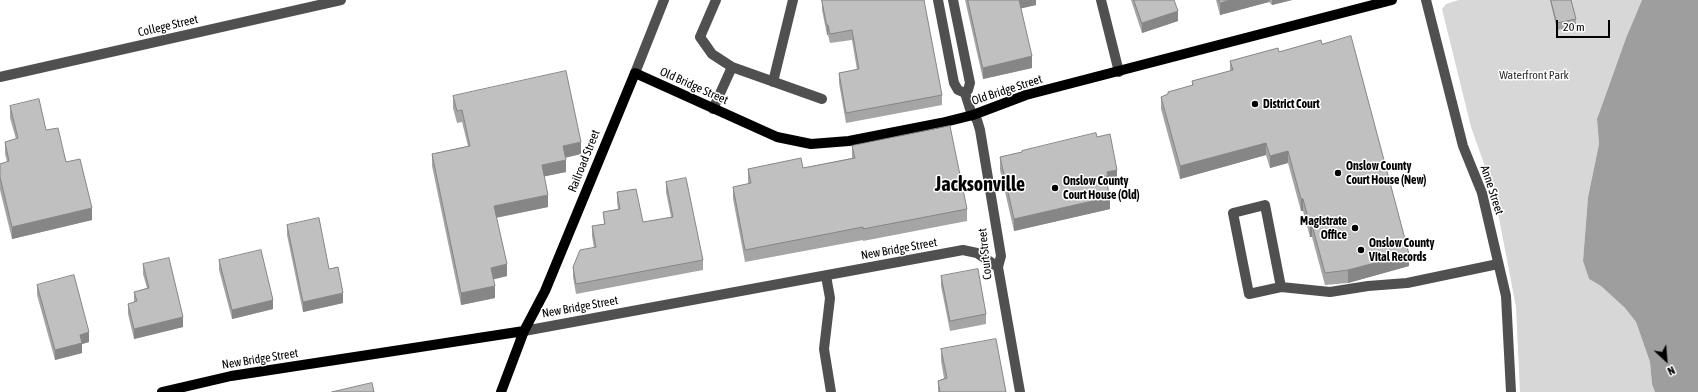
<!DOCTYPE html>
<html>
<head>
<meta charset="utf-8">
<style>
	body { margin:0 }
	#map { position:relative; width:1698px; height:392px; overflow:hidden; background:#fff; font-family:"Asap Condensed",sans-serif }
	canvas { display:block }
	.north { position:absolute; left:1646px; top:340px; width:40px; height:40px; -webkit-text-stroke:3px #fff; paint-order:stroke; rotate:154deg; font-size:11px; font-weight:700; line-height:16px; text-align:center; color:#000 }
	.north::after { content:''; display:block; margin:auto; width:14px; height:18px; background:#000; clip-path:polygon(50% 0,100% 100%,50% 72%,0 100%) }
	.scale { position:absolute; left:1556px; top:20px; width:54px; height:18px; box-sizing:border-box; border:2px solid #000; border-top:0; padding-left:5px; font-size:12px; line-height:14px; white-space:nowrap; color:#000; -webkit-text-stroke:3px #fff; paint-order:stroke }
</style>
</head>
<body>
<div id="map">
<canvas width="1698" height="392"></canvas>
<div class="north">N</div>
<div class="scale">20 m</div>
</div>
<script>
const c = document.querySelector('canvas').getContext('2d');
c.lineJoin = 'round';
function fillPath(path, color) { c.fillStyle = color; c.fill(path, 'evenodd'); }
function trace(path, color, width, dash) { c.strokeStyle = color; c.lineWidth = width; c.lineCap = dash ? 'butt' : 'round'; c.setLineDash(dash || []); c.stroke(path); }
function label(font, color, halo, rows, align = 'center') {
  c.font = font + ' "Asap Condensed",sans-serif'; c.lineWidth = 3; c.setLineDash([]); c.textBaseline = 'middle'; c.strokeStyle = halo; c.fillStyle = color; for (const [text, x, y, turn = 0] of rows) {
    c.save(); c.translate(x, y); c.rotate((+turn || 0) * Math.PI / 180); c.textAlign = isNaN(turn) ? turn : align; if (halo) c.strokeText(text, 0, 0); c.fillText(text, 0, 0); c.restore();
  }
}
fillPath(new Path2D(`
	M 1459,0 L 1642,0 L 1626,38 L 1597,119 L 1599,144 L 1588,197 L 1583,261 L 1589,279 L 1601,286 L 1625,308 L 1636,322 L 1650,362 L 1652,384 L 1655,392 L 1520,392 L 1516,307 L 1494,192 L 1471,127 L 1442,9 L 1446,4 Z`), '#d7d7d7');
fillPath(new Path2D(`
	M 1642,0 L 1698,0 L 1698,392 L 1655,392 L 1652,384 L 1650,362 L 1636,322 L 1625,308 L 1601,286 L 1589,279 L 1583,261 L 1588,197 L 1599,144 L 1597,119 L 1626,38 Z`), '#9e9e9e');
trace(new Path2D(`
	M 938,0 L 954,83 L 958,90 L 965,93
	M 953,0 L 970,83 L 968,90 L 965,93
	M 1101,0 L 1119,72
	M 1426,0 L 1463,146 L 1482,193 L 1506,296 L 1511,392
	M 732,67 L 822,99
	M 635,73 L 664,0
	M 0,77 L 341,0
	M 773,82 L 793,0
	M 965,93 L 971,112 L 977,120 L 980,130 L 1001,256 L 998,267 L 1020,392
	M 713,109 L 732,67 L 712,54 L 700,37 L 716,0
	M 826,276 L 830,298 L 824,349 L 831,392
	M 1281,287 L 1249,294 L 1233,213 L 1265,205 L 1281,287 L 1330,292 L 1368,286 L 1407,283 L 1498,264
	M 524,331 L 963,250 L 977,253 L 998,267`), '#505050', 10);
trace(new Path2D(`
	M 162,392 L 231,376 L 524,331
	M 501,392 L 524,331 L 545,291 L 635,73 L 777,137 L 811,144 L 849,141 L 941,123 L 973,115 L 1026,95 L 1392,0`), '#000', 10);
fillPath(new Path2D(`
	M 822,0 L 942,95 L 942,105 L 846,123 L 839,83 L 839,73 L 857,70 L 852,40 L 830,43 L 828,35 L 827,35 L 822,10 Z
	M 965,0 L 1036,0 L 1036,5 L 1021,8 L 1032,68 L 983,79 Z
	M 1131,0 L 1174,0 L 1178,21 L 1142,33 Z
	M 1216,0 L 1292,0 L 1272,5 L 1269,2 L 1220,15 Z
	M 1550,0 L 1571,0 L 1576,19 L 1576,26 L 1557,30 Z
	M 1322,44 L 1409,266 L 1348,283 L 1325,285 L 1312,237 L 1310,237 L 1303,211 L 1301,211 L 1288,163 L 1270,168 L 1266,155 L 1180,179 L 1161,109 L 1161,97 L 1168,95 L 1168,92 L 1192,86 L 1192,81 L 1230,71 L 1230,61 Z
	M 453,96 L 581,154 L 565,158 L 566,172 L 544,176 L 548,207 L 496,218 L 507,276 L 494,279 L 495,298 L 461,305 L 432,166 L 432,154 L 468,146 L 462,122 L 457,123 L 453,108 Z
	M 10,106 L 46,130 L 66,162 L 92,220 L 12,239 L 0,190 L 0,164 L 7,162 L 5,154 L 5,142 L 16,139 L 10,118 Z
	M 1097,137 L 1117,182 L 1108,184 L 1110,209 L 1014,231 L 1000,170 L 1000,157 L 1022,152 L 1022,151 Z
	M 852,146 L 967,209 L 967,221 L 863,241 L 863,240 L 745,262 L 733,199 L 733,187 L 748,184 L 748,169 L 803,168 L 852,158 Z
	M 666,182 L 703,260 L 703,270 L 576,294 L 573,277 L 573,267 L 594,248 L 592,236 L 592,226 L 604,224 L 603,212 L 618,209 L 617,202 L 617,192 L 643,222 L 671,217 L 666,192 Z
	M 287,225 L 329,269 L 343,303 L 303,312 L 287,235 Z
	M 219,260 L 273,309 L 232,319 L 219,270 Z
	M 143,264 L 183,327 L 134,339 L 128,314 L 128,304 L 134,302 L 134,292 L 147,288 L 143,274 Z
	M 941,276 L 986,314 L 986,324 L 950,331 L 941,286 Z
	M 37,285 L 89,342 L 82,344 L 82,353 L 55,360 L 37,295 Z
	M 941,349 L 1006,392 L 938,392 L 938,381 L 944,378 L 941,361 Z`), '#a5a5a5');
fillPath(new Path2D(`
	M 1019,0 L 1036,0 L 1036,5 L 1019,9 Z
	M 1230,0 L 1269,0 L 1269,2 L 1220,15 L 1220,3 Z
	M 1272,0 L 1292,0 L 1272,5 Z
	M 1178,11 L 1178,21 L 1142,33 L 1142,23 Z
	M 827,25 L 828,25 L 828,35 L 827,35 Z
	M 1032,56 L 1032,68 L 983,79 L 983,68 Z
	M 581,142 L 581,154 L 563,158 L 563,146 Z
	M 1266,143 L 1266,155 L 1180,179 L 1180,166 Z
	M 1288,151 L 1288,163 L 1270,168 L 1270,156 Z
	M 566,160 L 566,172 L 542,177 L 542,165 Z
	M 1117,170 L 1117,182 L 1108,184 L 1108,188 L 1105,176 L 1107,172 Z
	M 548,195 L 548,207 L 494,218 L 494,206 Z
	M 1110,197 L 1110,209 L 1014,231 L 1014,219 Z
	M 1301,199 L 1303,199 L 1303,211 L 1301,211 Z
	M 92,208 L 92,220 L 12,239 L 12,227 Z
	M 1310,225 L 1312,225 L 1312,237 L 1310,237 Z
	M 1409,254 L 1409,266 L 1348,283 L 1348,270 Z
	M 507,264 L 507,276 L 491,280 L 491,268 Z
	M 495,286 L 495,298 L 461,305 L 461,293 Z
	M 343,293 L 343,303 L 303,312 L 303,302 Z
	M 273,300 L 273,309 L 232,319 L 232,310 Z
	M 183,317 L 183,327 L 134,339 L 134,329 Z
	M 89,332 L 89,342 L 82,344 L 82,353 L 55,360 L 55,350 L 80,335 Z`), '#868686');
const building = new Path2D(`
	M 822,0 L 924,0 L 942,95 L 846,113 L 839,73 L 859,69 L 852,30 L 830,34 L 828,25 L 827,25 Z
	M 968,0 L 1019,0 L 1032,56 L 983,68 Z
	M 1134,0 L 1174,0 L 1178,11 L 1142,23 Z
	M 1219,0 L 1230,0 L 1220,3 Z
	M 1551,0 L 1571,0 L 1576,19 L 1557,23 Z
	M 1351,36 L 1409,254 L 1348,270 L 1325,273 L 1312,225 L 1310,225 L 1303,199 L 1301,199 L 1288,151 L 1270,156 L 1266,143 L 1180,166 L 1161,97 L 1168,94 L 1168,92 L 1193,85 L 1192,81 L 1233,70 L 1230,61 L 1278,48 L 1279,52 L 1321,40 L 1322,44 Z
	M 566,71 L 581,142 L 563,146 L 566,160 L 542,165 L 548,195 L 494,206 L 507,264 L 491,268 L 495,286 L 461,293 L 432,154 L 470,146 L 462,110 L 457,111 L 453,96 Z
	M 39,99 L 46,130 L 58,128 L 66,162 L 80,159 L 92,208 L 12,227 L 0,177 L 0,164 L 9,161 L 5,142 L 18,138 L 10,106 Z
	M 950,126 L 967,209 L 863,229 L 863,227 L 745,250 L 733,187 L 751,183 L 748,169 L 801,158 L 803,168 L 855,158 L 852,146 Z
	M 1096,133 L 1097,137 L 1110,134 L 1117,170 L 1107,172 L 1108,176 L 1105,176 L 1110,197 L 1014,219 L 1000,157 L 1022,152 L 1022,151 Z
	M 686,178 L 703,260 L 576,284 L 573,267 L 580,250 L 596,247 L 592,226 L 605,224 L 603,212 L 620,209 L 617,192 L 636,189 L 643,222 L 673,217 L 666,182 Z
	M 319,218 L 329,269 L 338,267 L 343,293 L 303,302 L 287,225 Z
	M 261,250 L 273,300 L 232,310 L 219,260 Z
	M 169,258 L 183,317 L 134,329 L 128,304 L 137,301 L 134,292 L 149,288 L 143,264 Z
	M 978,269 L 986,314 L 950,321 L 941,276 Z
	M 74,275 L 89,332 L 80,335 L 82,343 L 55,350 L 37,285 Z
	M 996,339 L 1006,392 L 940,392 L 938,381 L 947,378 L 941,349 Z
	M 372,383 L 374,392 L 332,392 Z`);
fillPath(building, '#c0c0c0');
trace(building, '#868686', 1);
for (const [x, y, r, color] of [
	[1255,104,4,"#000"],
	[1338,173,4,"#000"],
	[1055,188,4,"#000"],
	[1355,228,4,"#000"],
	[1361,250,4,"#000"]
]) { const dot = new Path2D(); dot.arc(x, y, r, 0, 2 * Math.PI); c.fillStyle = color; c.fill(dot); trace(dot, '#fff', 1.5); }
label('12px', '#000', '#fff', [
	["College Street",168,26,-13],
	["Old Bridge Street",694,86,24],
	["Old Bridge Street",1007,90,-18],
	["Railroad Street",584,161,-68],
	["Anne Street",1492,190,72],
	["New Bridge Street",899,249,-10],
	["Court Street",985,254,-96],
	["New Bridge Street",580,307,-10],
	["New Bridge Street",260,359,-9]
]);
label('12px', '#2e2e2e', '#fff', [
	["Waterfront Park",1534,75]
]);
label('bold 12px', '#000', '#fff', [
	["District Court",1263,104],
	["Onslow County",1346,166],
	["Court House (New)",1346,180],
	["Onslow County",1063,181],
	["Court House (Old)",1063,195],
	["Magistrate",1347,221,"right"],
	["Office",1347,235,"right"],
	["Onslow County",1369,243],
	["Vital Records",1369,257]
], 'left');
label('bold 20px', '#000', '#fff', [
	["Jacksonville",980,185]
]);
</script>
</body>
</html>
